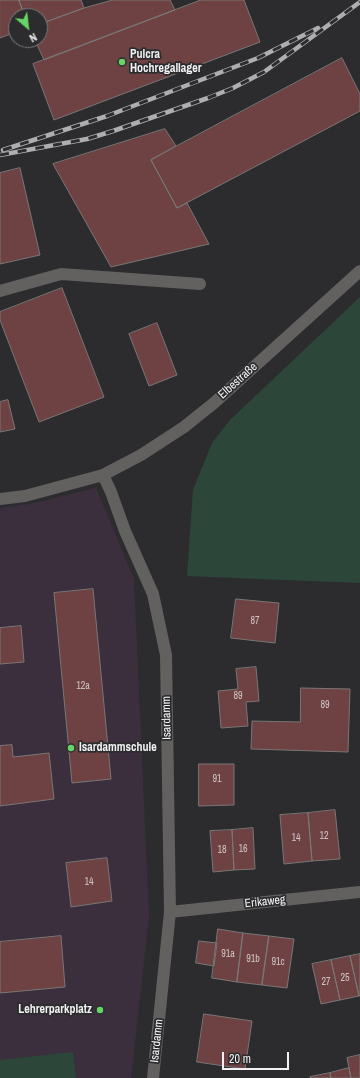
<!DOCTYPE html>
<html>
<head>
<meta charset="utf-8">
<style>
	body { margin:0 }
	#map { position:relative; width:360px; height:1078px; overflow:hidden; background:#2c2c2f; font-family:"Archivo Narrow",sans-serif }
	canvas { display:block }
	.north { position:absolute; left:8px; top:8px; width:40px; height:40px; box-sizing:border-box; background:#2c2c2f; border:1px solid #7b7a7d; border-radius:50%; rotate:152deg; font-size:11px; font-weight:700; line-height:16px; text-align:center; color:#f1f0f2 }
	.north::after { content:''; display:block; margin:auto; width:14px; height:18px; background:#66d466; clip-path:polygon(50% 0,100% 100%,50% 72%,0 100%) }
	.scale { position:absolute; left:222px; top:1052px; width:67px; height:18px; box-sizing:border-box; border:2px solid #f1f0f2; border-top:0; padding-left:5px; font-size:12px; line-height:14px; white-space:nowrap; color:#f1f0f2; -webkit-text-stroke:3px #2c2c2f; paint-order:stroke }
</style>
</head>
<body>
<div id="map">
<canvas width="360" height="1078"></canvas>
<div class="north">N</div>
<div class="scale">20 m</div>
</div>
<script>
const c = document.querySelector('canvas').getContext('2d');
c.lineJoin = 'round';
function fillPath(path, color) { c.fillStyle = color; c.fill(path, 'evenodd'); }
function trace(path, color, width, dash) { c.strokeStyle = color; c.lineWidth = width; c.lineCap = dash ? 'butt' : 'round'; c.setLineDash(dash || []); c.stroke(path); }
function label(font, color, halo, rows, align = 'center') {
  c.font = font + ' "Archivo Narrow",sans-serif'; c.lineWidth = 3.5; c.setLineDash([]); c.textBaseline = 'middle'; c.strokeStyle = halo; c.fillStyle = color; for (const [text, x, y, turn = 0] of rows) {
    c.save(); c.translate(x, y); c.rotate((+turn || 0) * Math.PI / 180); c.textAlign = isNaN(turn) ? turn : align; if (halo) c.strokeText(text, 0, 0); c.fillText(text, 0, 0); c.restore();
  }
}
fillPath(new Path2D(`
	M 96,488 L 134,579 L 149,917 L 131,1078 L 0,1078 L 0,508 L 30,504 Z`), '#3b2f3d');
fillPath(new Path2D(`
	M 360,297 L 360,583 L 187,576 L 193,490 L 212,443 L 230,420 Z
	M 73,1052 L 76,1078 L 0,1078 L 0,1060 Z`), '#2c473a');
const building = new Path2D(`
	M 0,0 L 19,0 L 25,16 L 16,16 L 16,32 L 0,38 Z
	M 19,0 L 81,0 L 84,8 L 40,24 L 40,16 L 25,16 Z
	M 113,0 L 170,0 L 175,10 L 44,60 L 35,40 L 40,40 L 40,24 L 84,8 Z
	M 201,0 L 244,0 L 260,42 L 54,120 L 33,64 Z
	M 342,58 L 360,94 L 360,111 L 177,208 L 151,160 Z
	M 165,129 L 176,146 L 151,160 L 177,208 L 187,203 L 209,244 L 111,267 L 53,164 Z
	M 20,168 L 40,255 L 0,264 L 0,173 Z
	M 62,288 L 104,397 L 39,422 L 0,320 L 0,312 Z
	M 157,323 L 177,375 L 149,386 L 129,334 Z
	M 8,400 L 15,429 L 0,432 L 0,402 Z
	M 93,589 L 111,779 L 72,783 L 54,593 Z
	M 236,599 L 279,603 L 275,643 L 231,638 Z
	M 21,626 L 24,662 L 0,664 L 0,628 Z
	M 256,667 L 259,701 L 246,702 L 248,726 L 221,728 L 218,691 L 238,689 L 236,669 Z
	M 301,688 L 350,689 L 348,752 L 251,749 L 252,721 L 300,722 Z
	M 12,745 L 13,757 L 49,753 L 54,799 L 0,806 L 0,746 Z
	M 199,764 L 234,764 L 234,805 L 199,806 Z
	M 335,810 L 340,859 L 312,861 L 308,813 Z
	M 308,813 L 312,861 L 284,864 L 280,815 Z
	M 253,828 L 255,869 L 234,870 L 232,830 Z
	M 232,830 L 234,870 L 213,872 L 210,831 Z
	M 107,858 L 112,901 L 71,907 L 66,863 Z
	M 218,929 L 243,933 L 237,982 L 212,978 Z
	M 243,933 L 269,936 L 262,985 L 237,982 Z
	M 61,936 L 65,987 L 0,993 L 0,942 Z
	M 269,936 L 294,939 L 287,988 L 262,985 Z
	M 199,941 L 217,943 L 214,966 L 196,963 Z
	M 360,954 L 360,996 L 359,996 L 350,956 Z
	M 350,956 L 359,996 L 340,1000 L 331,960 Z
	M 331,960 L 340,1000 L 321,1004 L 312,964 Z
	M 204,1014 L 252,1021 L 245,1069 L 197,1062 Z
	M 360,1055 L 360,1078 L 351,1078 L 347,1058 Z
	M 349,1068 L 351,1078 L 331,1078 L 330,1073 Z
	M 330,1073 L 331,1078 L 311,1078 L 310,1077 Z`);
fillPath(building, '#6e4242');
trace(building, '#7a7676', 1);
trace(new Path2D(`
	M 0,291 L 61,274 L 200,284
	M 103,475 L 111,492 L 125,531 L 153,594 L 166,655 L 170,912 L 153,1078
	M 0,499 L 25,496 L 103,475 L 141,455 L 184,427 L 214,403 L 360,271
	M 170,912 L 360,892`), '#626160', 12);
const rail = new Path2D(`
	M 3,150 L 107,116 L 258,58 L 318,28
	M 0,155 L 87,139 L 113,131 L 208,98 L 233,88 L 264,72 L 360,2`);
trace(rail, '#aeadaf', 4.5);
trace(rail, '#2c2c2f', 3, [9]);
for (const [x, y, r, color] of [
	[122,62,4,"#66d466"],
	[71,748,4,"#66d466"],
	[100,1010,4,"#66d466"]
]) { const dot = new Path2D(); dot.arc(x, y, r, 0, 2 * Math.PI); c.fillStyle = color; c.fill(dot); trace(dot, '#2c2c2f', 1.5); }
label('10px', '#d0c4c6', null, [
	["87",255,621],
	["12a",83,686],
	["89",238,696],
	["89",325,705],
	["91",217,779],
	["12",324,836],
	["14",296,838],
	["16",243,849],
	["18",222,850],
	["14",89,882],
	["91a",228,954],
	["91b",253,959],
	["91c",278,962],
	["25",345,978],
	["27",326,982]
]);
label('bold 12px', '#f1f0f2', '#2c2c2f', [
	["Pulcra",130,55],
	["Hochregallager",130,69],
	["Isardammschule",79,748],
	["Lehrerparkplatz",92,1010,"right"]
], 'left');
label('12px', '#f1f0f2', '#2c2c2f', [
	["Elbestraße",238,381,-42],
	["Isardamm",167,718,-91],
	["Erikaweg",265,902,-6],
	["Isardamm",157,1041,-84]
]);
</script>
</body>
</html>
